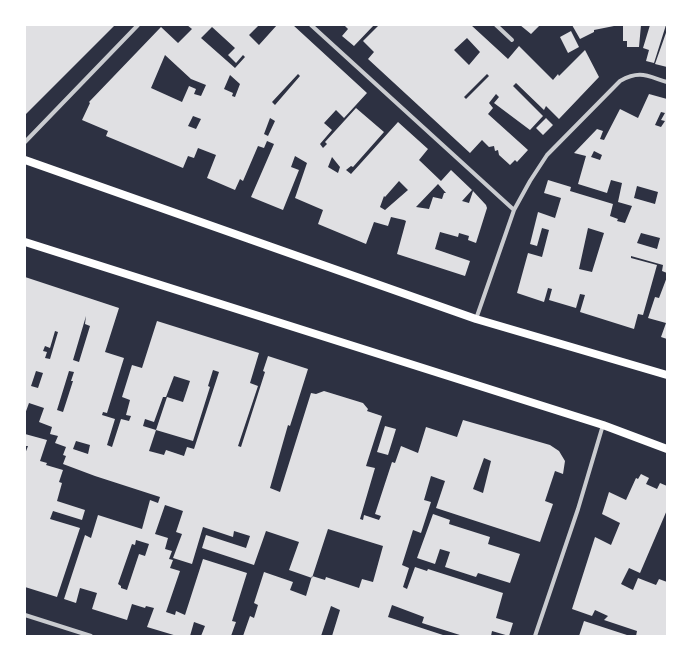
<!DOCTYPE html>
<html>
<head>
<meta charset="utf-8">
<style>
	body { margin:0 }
	#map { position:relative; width:692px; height:661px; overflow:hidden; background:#2d3142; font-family:"Varela Round",sans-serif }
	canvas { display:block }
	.frame { position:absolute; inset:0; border:26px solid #fff; pointer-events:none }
</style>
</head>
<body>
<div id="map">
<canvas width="692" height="661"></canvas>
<div class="frame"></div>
</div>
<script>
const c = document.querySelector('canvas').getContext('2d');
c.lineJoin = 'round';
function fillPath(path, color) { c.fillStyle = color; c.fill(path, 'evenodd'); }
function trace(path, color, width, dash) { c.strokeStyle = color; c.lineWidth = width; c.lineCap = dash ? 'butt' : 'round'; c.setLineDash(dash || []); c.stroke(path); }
fillPath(new Path2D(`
	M 25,25 L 115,25 L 26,114 Z
	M 187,25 L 259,25 L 249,35 L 259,45 L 277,25 L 293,25 L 367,93 L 344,118 L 336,110 L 324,123 L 332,130 L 320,144 L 323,148 L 327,144 L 325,142 L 356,108 L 384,132 L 353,167 L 351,166 L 346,170 L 351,174 L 398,122 L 428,149 L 419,160 L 441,181 L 451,170 L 472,190 L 462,201 L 469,203 L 473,191 L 486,205 L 487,208 L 476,243 L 468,240 L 469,236 L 459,233 L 458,237 L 440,232 L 435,249 L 470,261 L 465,276 L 397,254 L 406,221 L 404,220 L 391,217 L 388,226 L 374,222 L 366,244 L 318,224 L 323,210 L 295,198 L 307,163 L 295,156 L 291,167 L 299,170 L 283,210 L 251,197 L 274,144 L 267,141 L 264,148 L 258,146 L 243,181 L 240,179 L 235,190 L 207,178 L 216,155 L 198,148 L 194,158 L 188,156 L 183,168 L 106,136 L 108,131 L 82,120 L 90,103 L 89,102 L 161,27 L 178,43 L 192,29 ZM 212,27 L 235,48 L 228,55 L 236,63 L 243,55 L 245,57 L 235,68 L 201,38 ZM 165,55 L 191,79 L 206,85 L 201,96 L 194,94 L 196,89 L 189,86 L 182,102 L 151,88 ZM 298,74 L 300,76 L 275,105 L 272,102 ZM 230,75 L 240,84 L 235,97 L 232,96 L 233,93 L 224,89 ZM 193,116 L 201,119 L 196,129 L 188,126 ZM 270,118 L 275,121 L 268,136 L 264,134 ZM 332,157 L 340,167 L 338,173 L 328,167 ZM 399,181 L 408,190 L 385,210 L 380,207 L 384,196 L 385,197 ZM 438,184 L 446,193 L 444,193 L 442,199 L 433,197 L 429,209 L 416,207 Z
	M 344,25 L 374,25 L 354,46 L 342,36 L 348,29 Z
	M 379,25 L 471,25 L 508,59 L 519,46 L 553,80 L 558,74 L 559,76 L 585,50 L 599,77 L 559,119 L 546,106 L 544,110 L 516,83 L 513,86 L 543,116 L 530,130 L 494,103 L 499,97 L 496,94 L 489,103 L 493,108 L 488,114 L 528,150 L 517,162 L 515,160 L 510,165 L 499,155 L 498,150 L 495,151 L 494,146 L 489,147 L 482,140 L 470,153 L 368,59 L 374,52 L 363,41 ZM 467,38 L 480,52 L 469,65 L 454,50 ZM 487,74 L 489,76 L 466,99 L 464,97 Z
	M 520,25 L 540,25 L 531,34 Z
	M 572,25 L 614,25 L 614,26 L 594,30 L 594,32 L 580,39 Z
	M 623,25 L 641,25 L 639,47 L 627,47 L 627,41 L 623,41 Z
	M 650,25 L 666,25 L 654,63 L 646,61 L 649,50 L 643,48 Z
	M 667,30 L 667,67 L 655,64 Z
	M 571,31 L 579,47 L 568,53 L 560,37 Z
	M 649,94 L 667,99 L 667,273 L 662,271 L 663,265 L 631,256 L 631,258 L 657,265 L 643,315 L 638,314 L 634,329 L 580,312 L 585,295 L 580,294 L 576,308 L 549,300 L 552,289 L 548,288 L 544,302 L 517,293 L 528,253 L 542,257 L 549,230 L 542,228 L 537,246 L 530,244 L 538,212 L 555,218 L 561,198 L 544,193 L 548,180 L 571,187 L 570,191 L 613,204 L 610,216 L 618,219 L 617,221 L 625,223 L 632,206 L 618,202 L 622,183 L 611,180 L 607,193 L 578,184 L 586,156 L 574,153 L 597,129 L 603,131 L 600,139 L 604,140 L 620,109 L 638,118 ZM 661,112 L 665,113 L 661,120 L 665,121 L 661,127 L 655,125 ZM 594,151 L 602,155 L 600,160 L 591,157 ZM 637,186 L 658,192 L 655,204 L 634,198 ZM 588,228 L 604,233 L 592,272 L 579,269 ZM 641,233 L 660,238 L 657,249 L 637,243 Z
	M 546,118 L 553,125 L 543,135 L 536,128 Z
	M 25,277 L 119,308 L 105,352 L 124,358 L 107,413 L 103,412 L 102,415 L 115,419 L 107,445 L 112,447 L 121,419 L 129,421 L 131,416 L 126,415 L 130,400 L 122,397 L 132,365 L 142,368 L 157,321 L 259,353 L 250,383 L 258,386 L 238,446 L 241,447 L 265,372 L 263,371 L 268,356 L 308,369 L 290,426 L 288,425 L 270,488 L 280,492 L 311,393 L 316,394 L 324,391 L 363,403 L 368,409 L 367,411 L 382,416 L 366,466 L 375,468 L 360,519 L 363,520 L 364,515 L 379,520 L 381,516 L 375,514 L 392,462 L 395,463 L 401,446 L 418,453 L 426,427 L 457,437 L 463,420 L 550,445 L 559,451 L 565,461 L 563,474 L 555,471 L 545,501 L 553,504 L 540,542 L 436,508 L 445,481 L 431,476 L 424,500 L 431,502 L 421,533 L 413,530 L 402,565 L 409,568 L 403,587 L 407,589 L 415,567 L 427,571 L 428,569 L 503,593 L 496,618 L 513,623 L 509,636 L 492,631 L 491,636 L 463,636 L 422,623 L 424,617 L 392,605 L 388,617 L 446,636 L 332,636 L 340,610 L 331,606 L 321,636 L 243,636 L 250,616 L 254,618 L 258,605 L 254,603 L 264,572 L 293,582 L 290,590 L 306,596 L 312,576 L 325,580 L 326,577 L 359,588 L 362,579 L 373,582 L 383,546 L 328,529 L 312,578 L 289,570 L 299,542 L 266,531 L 254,565 L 202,548 L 206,535 L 246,548 L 250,536 L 234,531 L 233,537 L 203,527 L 192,564 L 173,558 L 182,534 L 176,532 L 183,511 L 165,505 L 155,534 L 168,538 L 165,549 L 172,551 L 169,559 L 173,560 L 170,568 L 180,571 L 166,612 L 175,615 L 176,611 L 185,615 L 203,559 L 247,573 L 232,621 L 236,622 L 231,636 L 201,636 L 205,626 L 194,622 L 190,636 L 177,636 L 147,627 L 154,608 L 146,606 L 145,608 L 132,604 L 127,620 L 92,609 L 97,593 L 80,588 L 76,603 L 64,599 L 85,535 L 91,538 L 98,515 L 142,529 L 150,500 L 158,503 L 160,497 L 95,476 L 63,464 L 66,456 L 63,455 L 66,447 L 55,443 L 58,436 L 50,434 L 52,427 L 39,422 L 44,408 L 29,403 L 25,414 ZM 86,316 L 85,324 L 90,326 L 79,362 L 73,360 ZM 55,331 L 58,332 L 50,359 L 45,358 L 47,352 L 43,351 L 45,346 L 50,348 ZM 213,370 L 219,372 L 194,449 L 187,447 L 184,456 L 166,450 L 164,455 L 149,451 L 156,430 L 193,441 L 210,387 L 208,386 ZM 36,371 L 43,373 L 38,388 L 31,386 ZM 69,371 L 74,372 L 71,381 L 73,381 L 63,412 L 57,410 ZM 174,376 L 190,381 L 183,402 L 167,397 L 156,430 L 143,426 L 145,419 L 154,422 L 163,397 L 166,397 ZM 76,441 L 90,445 L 88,454 L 73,449 ZM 484,458 L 491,461 L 483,493 L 473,489 ZM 136,540 L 149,544 L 145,556 L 139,554 L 127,590 L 121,588 L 121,586 L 118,584 L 132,544 L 135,545 Z
	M 667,277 L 667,339 L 661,337 L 666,323 L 648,318 L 655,297 L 659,298 Z
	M 385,426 L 396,429 L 388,455 L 377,452 Z
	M 25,434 L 47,440 L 40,461 L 47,463 L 46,465 L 63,470 L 59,482 L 62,483 L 57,501 L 85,510 L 82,520 L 53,511 L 50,519 L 80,528 L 57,597 L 25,587 L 25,454 L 28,446 L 25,446 Z
	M 641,474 L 649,478 L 646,484 L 657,489 L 660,483 L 667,486 L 667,510 L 640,573 L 629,568 L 621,584 L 633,590 L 638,578 L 656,585 L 659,579 L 667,582 L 667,636 L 636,636 L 637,631 L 604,620 L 608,616 L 595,610 L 592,616 L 572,609 L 595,537 L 611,545 L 620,523 L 602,514 L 609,492 L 626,500 L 636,478 L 638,479 Z
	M 433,514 L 450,520 L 449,524 L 490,537 L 488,544 L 520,554 L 510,583 L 478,573 L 476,577 L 445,567 L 450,552 L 440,549 L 435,564 L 417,558 Z
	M 584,621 L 630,636 L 579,636 Z`), '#e0e0e3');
trace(new Path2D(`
	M 311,25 L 514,210
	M 496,25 L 512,40
	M 25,142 L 138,25
	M 476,319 L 514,210 L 530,181 L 547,155 L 620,81 C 640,70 647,76 667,82
	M 25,615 L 91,636
	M 535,636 L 578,509 L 603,425`), '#caccd0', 4);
trace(new Path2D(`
	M 25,160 L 476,319 L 667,375
	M 25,242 L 603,425 L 667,449`), '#fff', 8);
</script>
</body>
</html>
